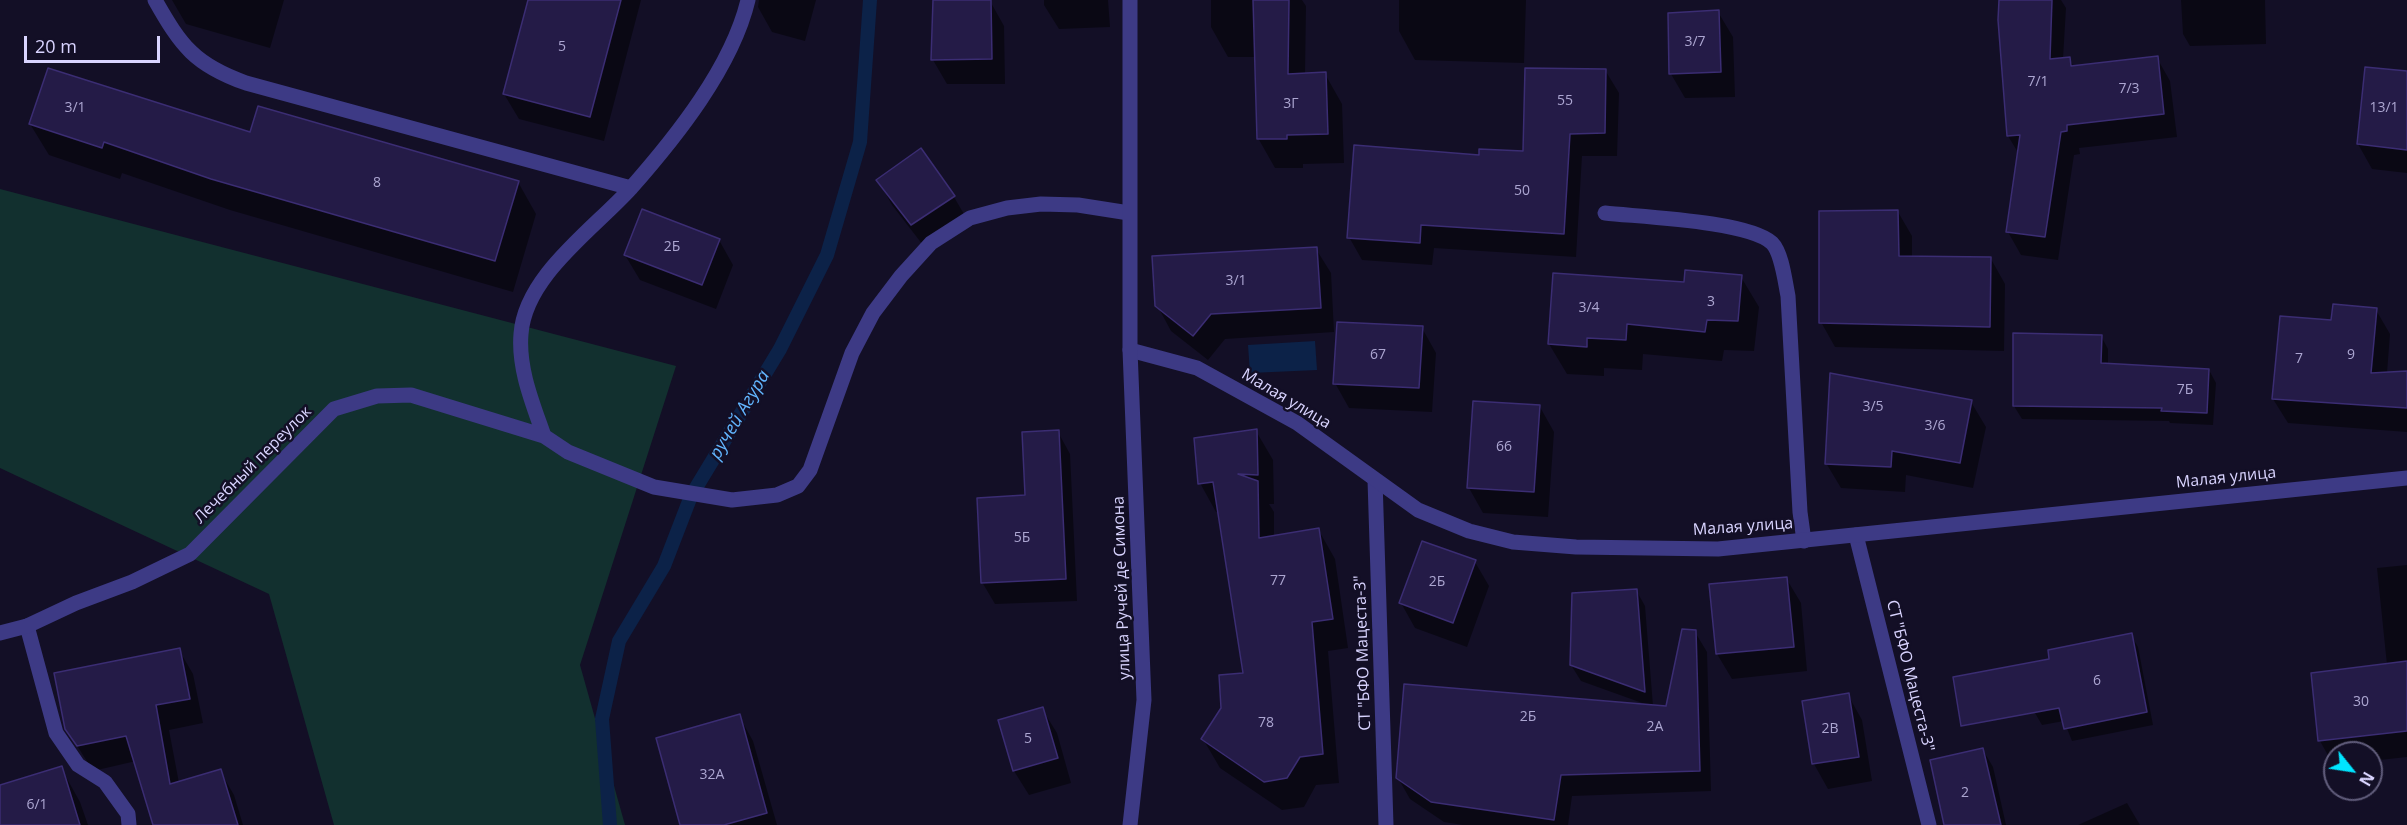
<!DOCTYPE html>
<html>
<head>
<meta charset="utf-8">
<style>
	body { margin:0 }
	#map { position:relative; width:2407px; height:825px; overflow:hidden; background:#130f26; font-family:"Open Sans",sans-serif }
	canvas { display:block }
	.north { position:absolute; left:2323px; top:741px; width:60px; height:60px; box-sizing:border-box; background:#130f26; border:2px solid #625e7d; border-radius:50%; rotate:120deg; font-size:16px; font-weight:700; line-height:24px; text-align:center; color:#d9d4ff }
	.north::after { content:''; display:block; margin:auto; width:21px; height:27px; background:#00e5ff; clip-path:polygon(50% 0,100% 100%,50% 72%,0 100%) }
	.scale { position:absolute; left:24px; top:36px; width:136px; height:27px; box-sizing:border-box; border:3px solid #d9d4ff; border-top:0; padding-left:8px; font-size:18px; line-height:21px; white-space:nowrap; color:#d9d4ff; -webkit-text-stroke:4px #130f26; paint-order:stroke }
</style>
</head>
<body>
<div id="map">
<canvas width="2407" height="825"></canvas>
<div class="north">N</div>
<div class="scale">20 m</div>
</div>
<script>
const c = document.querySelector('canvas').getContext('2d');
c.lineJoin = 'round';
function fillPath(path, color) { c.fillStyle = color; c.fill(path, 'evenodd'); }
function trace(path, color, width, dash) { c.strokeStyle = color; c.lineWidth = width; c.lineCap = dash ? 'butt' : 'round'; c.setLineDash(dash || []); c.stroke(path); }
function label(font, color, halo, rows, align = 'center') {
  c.font = font + ' "Open Sans",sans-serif'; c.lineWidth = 5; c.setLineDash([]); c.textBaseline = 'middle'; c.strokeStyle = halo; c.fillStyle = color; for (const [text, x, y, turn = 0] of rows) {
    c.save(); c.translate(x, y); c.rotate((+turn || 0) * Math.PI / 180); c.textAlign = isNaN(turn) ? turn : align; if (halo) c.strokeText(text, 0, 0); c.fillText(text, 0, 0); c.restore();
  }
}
fillPath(new Path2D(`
	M 0,189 L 676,366 L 580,665 L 625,825 L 334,825 L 269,594 L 0,468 Z`), '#12302f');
fillPath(new Path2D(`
	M 1315,341 L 1317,370 L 1250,373 L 1248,345 Z`), '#0c2248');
fillPath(new Path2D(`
	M 172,0 L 284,0 L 270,48 L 186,24 Z
	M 530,0 L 641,0 L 604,141 L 519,119 L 504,94 Z
	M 759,0 L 816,0 L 805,41 L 772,32 L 758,7 Z
	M 934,0 L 990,1 L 1004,26 L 1005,84 L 947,84 L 933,60 Z
	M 1044,0 L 1108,0 L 1110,27 L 1059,29 L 1044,5 Z
	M 1211,0 L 1302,0 L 1306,6 L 1305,75 L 1325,74 L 1342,104 L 1344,163 L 1303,164 L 1303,168 L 1275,168 L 1258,138 L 1256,57 L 1228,57 L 1211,27 Z
	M 1399,0 L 1526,0 L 1524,63 L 1415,60 L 1399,31 Z
	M 2000,0 L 2061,0 L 2066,8 L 2063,59 L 2069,59 L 2074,67 L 2157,58 L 2170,81 L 2177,137 L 2079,148 L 2080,154 L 2074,155 L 2058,260 L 2021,255 L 2008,232 L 2019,154 L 2008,136 Z
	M 2181,0 L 2265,0 L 2266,44 L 2190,46 L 2183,34 Z
	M 1718,12 L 1733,37 L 1735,97 L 1685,98 L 1671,74 Z
	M 1605,70 L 1619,93 L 1617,156 L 1582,156 L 1576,257 L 1434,248 L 1432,265 L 1362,260 L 1349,237 L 1480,157 L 1525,153 Z
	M 2407,73 L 2407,173 L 2372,169 L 2358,144 Z
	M 30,124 L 251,134 L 518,182 L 536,214 L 513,292 L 230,210 L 122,173 L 120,179 L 49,155 Z
	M 878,180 L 954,197 L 968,221 L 926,249 L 892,205 Z
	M 1898,212 L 1912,236 L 1912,258 L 1991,259 L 2005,284 L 2004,351 L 1835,347 L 1821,322 Z
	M 719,240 L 733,265 L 716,309 L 640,280 L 625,255 Z
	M 1316,249 L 1331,273 L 1334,332 L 1225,339 L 1208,360 L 1171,331 L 1157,305 Z
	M 1741,277 L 1759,307 L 1754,351 L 1724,350 L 1722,361 L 1643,354 L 1642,370 L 1604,368 L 1604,376 L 1567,374 L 1549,344 L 1685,283 Z
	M 2376,310 L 2390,334 L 2387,373 L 2407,372 L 2407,432 L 2288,423 L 2273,399 L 2333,322 Z
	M 1422,328 L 1436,353 L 1432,412 L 1349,408 L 1335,383 Z
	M 2015,335 L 2101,336 L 2108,349 L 2108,365 L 2209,370 L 2216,383 L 2213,425 L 2170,423 L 2169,421 L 2022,419 L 2014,406 Z
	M 1971,402 L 1986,427 L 1973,488 L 1906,475 L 1905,492 L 1841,488 L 1826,463 Z
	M 1540,407 L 1554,432 L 1548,517 L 1483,513 L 1469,488 Z
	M 1256,431 L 1273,460 L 1274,504 L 1269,504 L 1274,512 L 1274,537 L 1318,529 L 1335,559 L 1348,648 L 1328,651 L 1339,783 L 1316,785 L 1304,807 L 1282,810 L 1220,768 L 1203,739 L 1245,674 L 1219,512 L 1216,512 L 1200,483 Z
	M 1058,432 L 1070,454 L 1077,601 L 995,604 L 982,582 Z
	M 1475,562 L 1489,586 L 1467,647 L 1415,628 L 1401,603 Z
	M 2407,565 L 2407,757 L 2371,761 L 2371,753 L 2335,753 L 2334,766 L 2320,741 L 2312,674 L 2387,665 L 2377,568 Z
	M 1786,578 L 1801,603 L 1807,671 L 1732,679 L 1717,654 Z
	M 1636,590 L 1645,606 L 1653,706 L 1667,707 L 1695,632 L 1707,652 L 1711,791 L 1572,796 L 1568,825 L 1463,825 L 1444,822 L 1410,799 L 1398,778 L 1645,704 L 1581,681 L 1571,665 Z
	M 2131,635 L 2138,647 L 2153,725 L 2072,741 L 2064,721 L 2042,725 L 2035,713 L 2019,666 L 2051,660 Z
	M 179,650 L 193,674 L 203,723 L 169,730 L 179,783 L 220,771 L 234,795 L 243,825 L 155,825 L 136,761 L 93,771 L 66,728 Z
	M 1848,695 L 1862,720 L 1872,781 L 1828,789 L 1814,764 L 1804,703 Z
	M 1042,709 L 1057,733 L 1071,783 L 1029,795 L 1014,771 Z
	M 739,716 L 753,741 L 777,825 L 682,825 Z
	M 1983,750 L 1993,767 L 2006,825 L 1945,825 Z
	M 61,768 L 80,802 L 88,825 L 0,825 L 0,787 Z
	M 2127,803 L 2140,825 L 2078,825 Z`), '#0007');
trace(new Path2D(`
	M 610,825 L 602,719 L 619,641 L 664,566 L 691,496 L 780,349 L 827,255 L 860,142 L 870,0`), '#0c2248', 14);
const building = new Path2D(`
	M 528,0 L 621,0 L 590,117 L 503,94 Z
	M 933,0 L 991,0 L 992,59 L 931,60 Z
	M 1253,0 L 1289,0 L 1288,74 L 1326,72 L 1328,134 L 1287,135 L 1287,139 L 1257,139 Z
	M 1999,0 L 2052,0 L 2050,59 L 2070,57 L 2071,66 L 2158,56 L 2164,114 L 2067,125 L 2067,131 L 2061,132 L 2045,237 L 2006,232 L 2020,135 L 2007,136 L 1998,20 Z
	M 1719,10 L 1721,72 L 1669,74 L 1668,13 Z
	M 2365,67 L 2407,71 L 2407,150 L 2357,144 Z
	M 48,68 L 250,132 L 258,106 L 519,181 L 495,261 L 211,179 L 104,142 L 102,148 L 29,124 Z
	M 1525,68 L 1606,69 L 1605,133 L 1570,134 L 1564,234 L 1421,225 L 1420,243 L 1347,238 L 1354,145 L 1479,155 L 1479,149 L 1523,151 Z
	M 921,148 L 955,196 L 911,225 L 876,180 Z
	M 642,209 L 720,239 L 702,285 L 624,255 Z
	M 1898,210 L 1899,256 L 1991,257 L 1990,327 L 1819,323 L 1819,211 Z
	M 1317,247 L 1321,308 L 1211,314 L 1193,336 L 1155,306 L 1152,256 Z
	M 1685,270 L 1742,275 L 1738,321 L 1707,320 L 1705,332 L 1627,324 L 1626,340 L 1587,338 L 1587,347 L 1548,344 L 1553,273 L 1684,282 Z
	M 2333,304 L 2377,308 L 2371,373 L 2407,371 L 2407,408 L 2272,399 L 2280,316 L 2331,320 Z
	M 1337,322 L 1423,326 L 1419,388 L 1333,384 Z
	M 2013,333 L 2102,335 L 2101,363 L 2209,369 L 2207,413 L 2161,411 L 2162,408 L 2013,406 Z
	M 1830,373 L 1972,400 L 1960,463 L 1892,451 L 1891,467 L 1825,464 Z
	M 1473,401 L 1540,405 L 1534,492 L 1467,488 Z
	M 1257,429 L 1258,475 L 1238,474 L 1258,481 L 1259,538 L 1319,528 L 1333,619 L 1312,622 L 1323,754 L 1300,757 L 1287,778 L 1264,782 L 1201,739 L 1221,708 L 1219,675 L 1243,673 L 1213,482 L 1198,484 L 1194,438 Z
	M 1059,430 L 1066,579 L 981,583 L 977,498 L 1025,495 L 1022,432 Z
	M 1422,541 L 1476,560 L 1453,623 L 1399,603 Z
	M 1787,577 L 1794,647 L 1716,654 L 1709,584 Z
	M 1637,589 L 1645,692 L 1570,665 L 1572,593 Z
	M 1682,629 L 1696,630 L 1700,771 L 1561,775 L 1554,820 L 1431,802 L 1396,778 L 1404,684 L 1666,706 Z
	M 2132,633 L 2147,712 L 2064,729 L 2059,708 L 1961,726 L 1953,677 L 2049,659 L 2048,650 Z
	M 180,648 L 190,699 L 156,705 L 170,784 L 221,769 L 238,825 L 153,825 L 126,736 L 77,746 L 65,729 L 54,673 Z
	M 2407,661 L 2407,731 L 2318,741 L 2311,673 Z
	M 1849,693 L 1859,757 L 1812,764 L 1802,701 Z
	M 1043,707 L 1058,758 L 1013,771 L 998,720 Z
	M 740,714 L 767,813 L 724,825 L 680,825 L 656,738 Z
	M 1983,748 L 2001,825 L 1944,825 L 1930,760 Z
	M 62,766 L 80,825 L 0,825 L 0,785 Z`);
fillPath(building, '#241b47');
trace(building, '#3b2d73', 1.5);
trace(new Path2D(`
	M 1605,213 C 1641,217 1748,221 1772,243 C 1782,253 1785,282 1788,296 L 1800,512 L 1804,541
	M 1375,480 L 1386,825
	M 1856,535 L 1929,825
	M 27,626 L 56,733 L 78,765 L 105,782 L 128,814 L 129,825`), '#3d3a85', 15);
trace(new Path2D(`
	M 155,0 C 181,46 195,65 246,83 L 631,188
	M 1130,350 L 1197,368 L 1297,423 L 1418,510 L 1469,531 L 1513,542 L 1576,547 L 1718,549 L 2407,478
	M 544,436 C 533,404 518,369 521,334 C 525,276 594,229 631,188 C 676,137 732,67 748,0
	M 0,633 L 27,626 L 76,603 L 132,582 L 190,554 L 334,409 L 377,396 L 411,395 L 544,436 L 568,452 L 654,487 L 732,500 L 777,495 L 798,486 L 810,470 L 852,353 L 873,313 L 901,276 L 931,243 L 970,218 L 1007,208 L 1041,204 L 1078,205 L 1129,213`), '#3d3a85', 15);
trace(new Path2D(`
	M 1130,825 L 1144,700 L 1130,350 L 1130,0`), '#3d3a85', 15);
label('14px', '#aca6d1', null, [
	["3/7",1695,42],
	["5",562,47],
	["7/1",2038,82],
	["7/3",2129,89],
	["55",1565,101],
	["3Г",1291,104],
	["3/1",75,108],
	["13/1",2384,108],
	["8",377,183],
	["50",1522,191],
	["2Б",672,247],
	["3/1",1236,281],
	["3",1711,302],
	["3/4",1589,308],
	["67",1378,355],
	["9",2351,355],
	["7",2299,359],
	["7Б",2185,390],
	["3/5",1873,407],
	["3/6",1935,426],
	["66",1504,447],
	["5Б",1022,538],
	["77",1278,581],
	["2Б",1437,582],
	["6",2097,681],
	["30",2361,702],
	["2Б",1528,717],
	["78",1266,723],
	["2А",1655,727],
	["2В",1830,729],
	["5",1028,739],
	["32А",712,775],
	["2",1965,793],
	["6/1",37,805]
]);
label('16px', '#d9d4ff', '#130f26', [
	["Малая улица",1286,399,31],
	["Лечебный переулок",253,465,-45],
	["Малая улица",2226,478,-6],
	["Малая улица",1743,527,-4],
	["улица Ручей де Симона",1122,588,-92],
	["СТ \"БФО Мацеста-3\"",1363,653,-92],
	["СТ \"БФО Мацеста-3\"",1910,676,76]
]);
label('italic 18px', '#62b6ff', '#130f26', [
	["ручей Агура",740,415,-59]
]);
</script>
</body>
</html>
